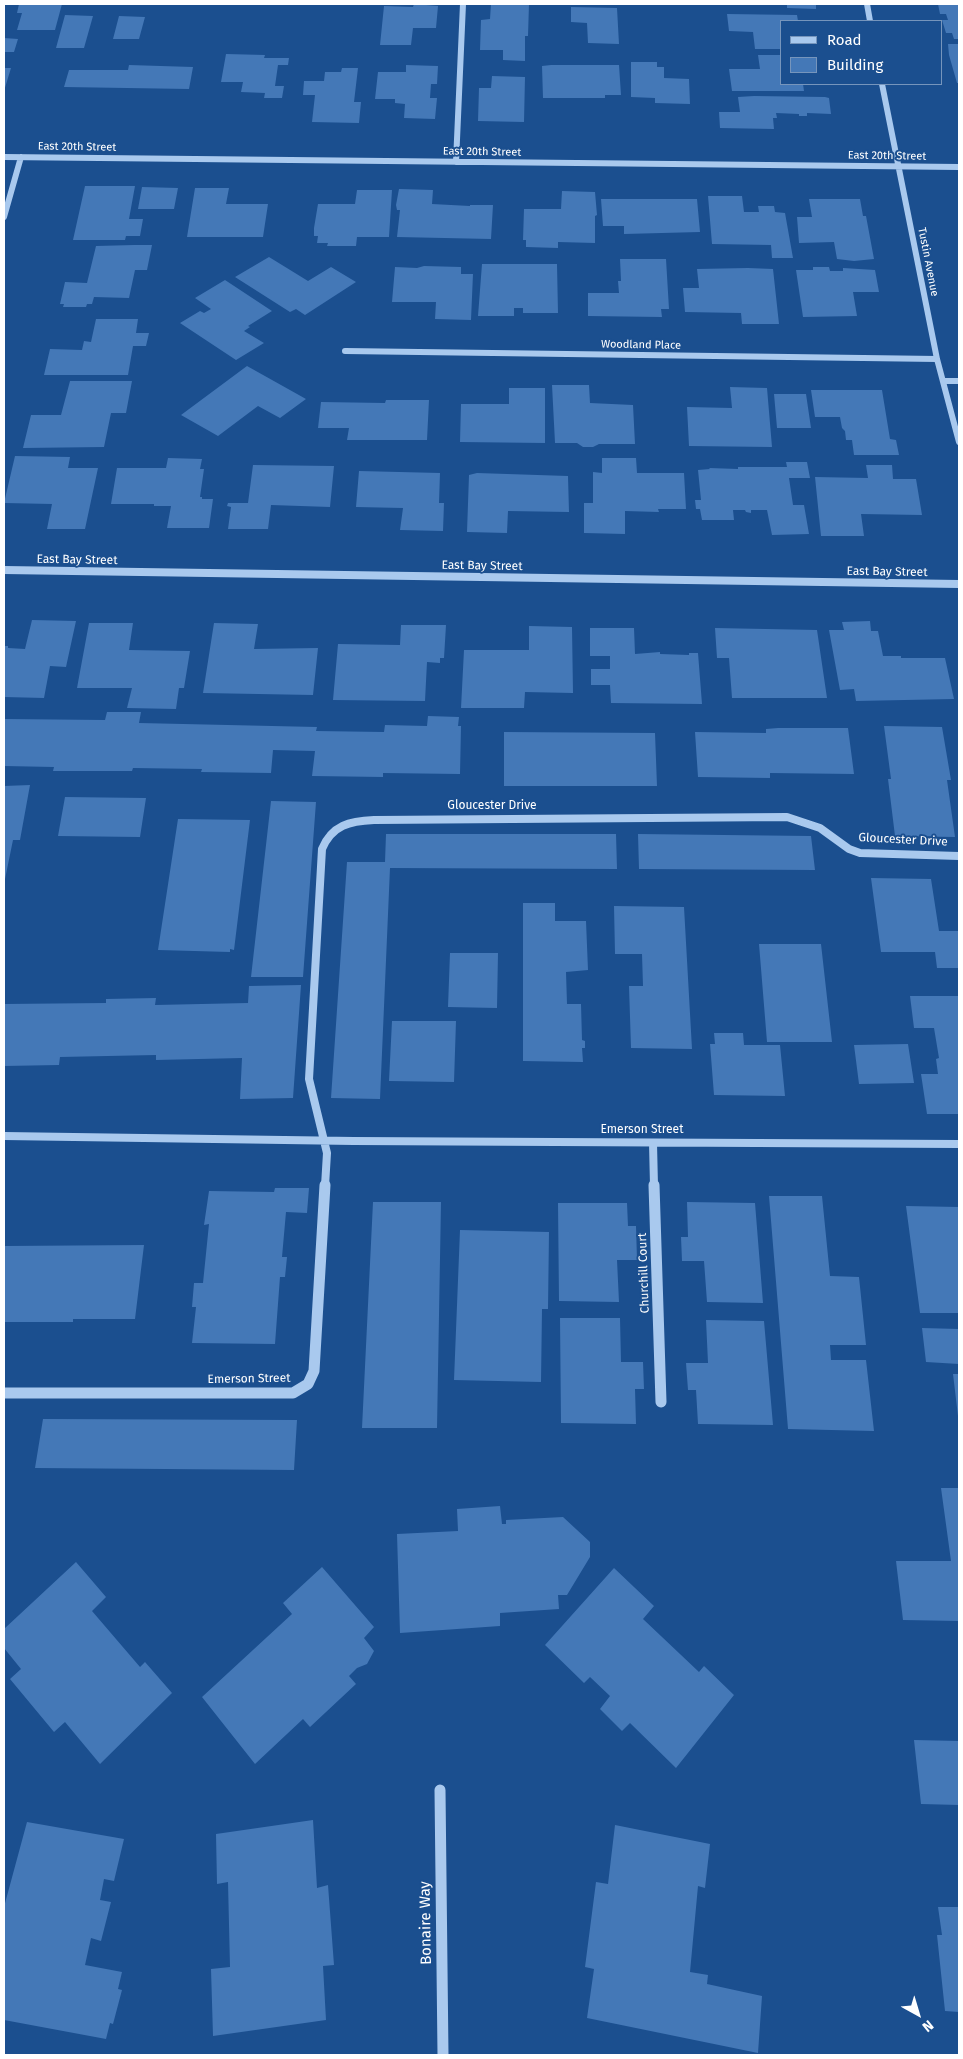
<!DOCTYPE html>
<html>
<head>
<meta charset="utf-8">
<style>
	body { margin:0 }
	#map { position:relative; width:963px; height:2059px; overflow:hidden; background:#1b4f8f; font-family:"Fira Sans",sans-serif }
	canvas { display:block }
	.frame { position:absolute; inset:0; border:5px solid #fff; pointer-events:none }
	.legend { position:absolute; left:780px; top:20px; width:162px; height:65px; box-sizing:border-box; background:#1b4f8f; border:1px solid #7695bc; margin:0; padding:6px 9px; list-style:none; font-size:15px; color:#fff }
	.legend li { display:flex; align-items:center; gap:10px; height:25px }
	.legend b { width:25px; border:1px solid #7695bc }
	.north { position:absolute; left:893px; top:1989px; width:50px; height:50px; -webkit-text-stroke:4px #1b4f8f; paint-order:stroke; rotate:141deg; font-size:14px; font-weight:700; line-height:20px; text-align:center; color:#fff }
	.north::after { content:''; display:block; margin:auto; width:18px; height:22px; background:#fff; clip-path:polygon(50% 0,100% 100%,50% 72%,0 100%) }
</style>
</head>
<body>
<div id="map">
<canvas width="963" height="2059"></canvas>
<div class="frame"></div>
<ul class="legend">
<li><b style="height:6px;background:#a9c9ee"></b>Road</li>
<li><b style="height:14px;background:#4478b7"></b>Building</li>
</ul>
<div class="north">N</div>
</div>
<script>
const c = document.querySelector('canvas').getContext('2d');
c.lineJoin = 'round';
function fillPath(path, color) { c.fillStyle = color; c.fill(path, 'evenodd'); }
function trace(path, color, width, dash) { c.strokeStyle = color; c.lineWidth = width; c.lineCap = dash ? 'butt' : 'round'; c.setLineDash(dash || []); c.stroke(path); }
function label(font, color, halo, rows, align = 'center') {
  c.font = font + ' "Fira Sans",sans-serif'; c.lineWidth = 4; c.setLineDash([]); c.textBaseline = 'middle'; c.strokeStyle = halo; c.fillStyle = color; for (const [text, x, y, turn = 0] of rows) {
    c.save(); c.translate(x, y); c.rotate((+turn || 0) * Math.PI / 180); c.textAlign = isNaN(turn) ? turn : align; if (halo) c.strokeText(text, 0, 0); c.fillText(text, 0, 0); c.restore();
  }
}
fillPath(new Path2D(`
	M 19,4 L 62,4 L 55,30 L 17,30 L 22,13 L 17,13 Z
	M 414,4 L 438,6 L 436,28 L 413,28 L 411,45 L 380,45 L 384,6 L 413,7 Z
	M 491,4 L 529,4 L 528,36 L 525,36 L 525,61 L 503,60 L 503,50 L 480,50 L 481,20 L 490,19 Z
	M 787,4 L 816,4 L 816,9 L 787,8 Z
	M 938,4 L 959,4 L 959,39 L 954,39 L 952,33 L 946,33 L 942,20 L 948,20 L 946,14 L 940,14 Z
	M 571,7 L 617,8 L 619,44 L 588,43 L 587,23 L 571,22 Z
	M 727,14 L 797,15 L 798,21 L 782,21 L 782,49 L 755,49 L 753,32 L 729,31 Z
	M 65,15 L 93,16 L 84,48 L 56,48 Z
	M 119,16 L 145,17 L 139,39 L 113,39 Z
	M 4,38 L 18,39 L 14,52 L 4,52 Z
	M 948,44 L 959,44 L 959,83 L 957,83 L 949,55 Z
	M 226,54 L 265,55 L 264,58 L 289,58 L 288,65 L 278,65 L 275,86 L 284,86 L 282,98 L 264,98 L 265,93 L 241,92 L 243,82 L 221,82 Z
	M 758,55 L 782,55 L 782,84 L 803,84 L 804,91 L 732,91 L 729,69 L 760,69 Z
	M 631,62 L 657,62 L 657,67 L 664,67 L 664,78 L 689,79 L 690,104 L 655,103 L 655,98 L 631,97 Z
	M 129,65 L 193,67 L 189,89 L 64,87 L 69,70 L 128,70 Z
	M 406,65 L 438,66 L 437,84 L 431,84 L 430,98 L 437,98 L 435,119 L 404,118 L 405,104 L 395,103 L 395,99 L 375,99 L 378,72 L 406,72 Z
	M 551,65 L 619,65 L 621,95 L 605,95 L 605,98 L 543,98 L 542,66 Z
	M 4,68 L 11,68 L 4,91 Z
	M 342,68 L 358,68 L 354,102 L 361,102 L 359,123 L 312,122 L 315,95 L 303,95 L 304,81 L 324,81 L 325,72 L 341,72 Z
	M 492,76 L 525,77 L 524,122 L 478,121 L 479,88 L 491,88 Z
	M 754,96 L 825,97 L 829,98 L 831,114 L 807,113 L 807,116 L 799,116 L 799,114 L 776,113 L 777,118 L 773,118 L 774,129 L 720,128 L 719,112 L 740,112 L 738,97 Z
	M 85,186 L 135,186 L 129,219 L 143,219 L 140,236 L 126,236 L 125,240 L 73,240 Z
	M 142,187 L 178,188 L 174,209 L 138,209 Z
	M 195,188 L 229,188 L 226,204 L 268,204 L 263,237 L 187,237 Z
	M 399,189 L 433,190 L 432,204 L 470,206 L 470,205 L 493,205 L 491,239 L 397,237 L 400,210 L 397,210 L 396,205 Z
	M 357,190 L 392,190 L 389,237 L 357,237 L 356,246 L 327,246 L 328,243 L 317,243 L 318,236 L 314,236 L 314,228 L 318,204 L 355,204 Z
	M 562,191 L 595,192 L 597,215 L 595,216 L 595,243 L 558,242 L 558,248 L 526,247 L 526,240 L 523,240 L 524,209 L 561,209 Z
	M 708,196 L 742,196 L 744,212 L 759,212 L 758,206 L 774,206 L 775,212 L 785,213 L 793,258 L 772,258 L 771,245 L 712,244 Z
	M 601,199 L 697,199 L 700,232 L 624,234 L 624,226 L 603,226 Z
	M 809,199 L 860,199 L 863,216 L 866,216 L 874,259 L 854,261 L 837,259 L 834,242 L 799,243 L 797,217 L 812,217 Z
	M 134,245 L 152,245 L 147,270 L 135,270 L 129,298 L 94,297 L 92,304 L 87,304 L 86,307 L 63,307 L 64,304 L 60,304 L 65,282 L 87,283 L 96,246 Z
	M 269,257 L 308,281 L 331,267 L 356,282 L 305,315 L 296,309 L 290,312 L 235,277 Z
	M 620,259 L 666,259 L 669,309 L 661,309 L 662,317 L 588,316 L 588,293 L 619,293 L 618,281 L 621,281 Z
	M 482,264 L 557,264 L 558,313 L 523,313 L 523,308 L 514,308 L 514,316 L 478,316 Z
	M 424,266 L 461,267 L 461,274 L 473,274 L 471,320 L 435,319 L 436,302 L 392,302 L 395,267 L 417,268 Z
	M 813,267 L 829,267 L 830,271 L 843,271 L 843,268 L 875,270 L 879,292 L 853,292 L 857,316 L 803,317 L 796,270 L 813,270 Z
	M 748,268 L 773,269 L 779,324 L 742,324 L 741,313 L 685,312 L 683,288 L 699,288 L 697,269 Z
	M 225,280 L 272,311 L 248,326 L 250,327 L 244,331 L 264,343 L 236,360 L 180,323 L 200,311 L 204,313 L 211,309 L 195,298 Z
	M 96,319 L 138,319 L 136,333 L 149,333 L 146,346 L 133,346 L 128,375 L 44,375 L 50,349 L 82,350 L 84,341 L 91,342 Z
	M 247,366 L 306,399 L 280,418 L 258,406 L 218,436 L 181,415 Z
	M 70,381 L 132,381 L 126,413 L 111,413 L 104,447 L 23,448 L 31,415 L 61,415 Z
	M 552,385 L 589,385 L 590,403 L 633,405 L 635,444 L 599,444 L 593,447 L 583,447 L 577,443 L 555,443 Z
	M 730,387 L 767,388 L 772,447 L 689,446 L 687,407 L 732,408 Z
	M 509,388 L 545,388 L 545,443 L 460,442 L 461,404 L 509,404 Z
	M 811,390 L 882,390 L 890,439 L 896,440 L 899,455 L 854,455 L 852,440 L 846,440 L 845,431 L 842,428 L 840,417 L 815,417 Z
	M 774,394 L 806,394 L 811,428 L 777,428 Z
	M 386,400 L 429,400 L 427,440 L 347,440 L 349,428 L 318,428 L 321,402 L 385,403 Z
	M 15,456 L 70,457 L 68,468 L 98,468 L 85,529 L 47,529 L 52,504 L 4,503 Z
	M 168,458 L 202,459 L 200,469 L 204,469 L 200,497 L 202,497 L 202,499 L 213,499 L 209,528 L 167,528 L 171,506 L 154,506 L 154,504 L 111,504 L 117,468 L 166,468 Z
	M 602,458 L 636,458 L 637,473 L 684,473 L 686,509 L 658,509 L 659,512 L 625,511 L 625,534 L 584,533 L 584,503 L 593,503 L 593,472 L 602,473 Z
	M 786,462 L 807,462 L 810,478 L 789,478 L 793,505 L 804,505 L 809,534 L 772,535 L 767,510 L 751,510 L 751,513 L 746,512 L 745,510 L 733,510 L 734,520 L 702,520 L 700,509 L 696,509 L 695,500 L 701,500 L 698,470 L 710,469 L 709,468 L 738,469 L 738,467 L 787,467 Z
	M 253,465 L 334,466 L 330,507 L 271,505 L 268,529 L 228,529 L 231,507 L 227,506 L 228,503 L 248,503 Z
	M 866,465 L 892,465 L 893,479 L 916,479 L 922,515 L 861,514 L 864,536 L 821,536 L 815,477 L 868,478 Z
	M 359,471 L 440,473 L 439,503 L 444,503 L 443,531 L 400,530 L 403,508 L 356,507 Z
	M 477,473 L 568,476 L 569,512 L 508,511 L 507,533 L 467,532 L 469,475 Z
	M 32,620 L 76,621 L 66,667 L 50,666 L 44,698 L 4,697 L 4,646 L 8,646 L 8,648 L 25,649 Z
	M 870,621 L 871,631 L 878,631 L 883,656 L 901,656 L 901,658 L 945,658 L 954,699 L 856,701 L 854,689 L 840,690 L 829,630 L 844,630 L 842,622 Z
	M 89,623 L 133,623 L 129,650 L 190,651 L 184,688 L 179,688 L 176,709 L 127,708 L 132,688 L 77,688 Z
	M 214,623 L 258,624 L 254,649 L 318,648 L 313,695 L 203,693 Z
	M 401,625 L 446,625 L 444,658 L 440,658 L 440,663 L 427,662 L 425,701 L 333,700 L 338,644 L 400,645 Z
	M 529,626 L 572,627 L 573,693 L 525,692 L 524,708 L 461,708 L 464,650 L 529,650 Z
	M 590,628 L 634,628 L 635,654 L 660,652 L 660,654 L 689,655 L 689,653 L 698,653 L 702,704 L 611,703 L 610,685 L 591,685 L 591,669 L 610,669 L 610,656 L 590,656 Z
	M 715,628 L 817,630 L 827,698 L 732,698 L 729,658 L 717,658 Z
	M 107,712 L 141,712 L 139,723 L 317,727 L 316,731 L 384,732 L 385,725 L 427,726 L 428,716 L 459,717 L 458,726 L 461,726 L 460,774 L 383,773 L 383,777 L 312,776 L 315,751 L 273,750 L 271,773 L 201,772 L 202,769 L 133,768 L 132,771 L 53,771 L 54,767 L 4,766 L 4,719 L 105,720 Z
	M 884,726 L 942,727 L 951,780 L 947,780 L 955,837 L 895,836 L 888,779 L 891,779 Z
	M 778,728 L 848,728 L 854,774 L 770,773 L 770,778 L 698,777 L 695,732 L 766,733 L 766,729 Z
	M 504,732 L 655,733 L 657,786 L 504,786 Z
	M 30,785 L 20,840 L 13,840 L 4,884 L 4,786 Z
	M 65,797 L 146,798 L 140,837 L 58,836 Z
	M 271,801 L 316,802 L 303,977 L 251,977 Z
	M 178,819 L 250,820 L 234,950 L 230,949 L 230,952 L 158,950 Z
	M 386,834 L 616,834 L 617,869 L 390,868 L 380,1099 L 331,1098 L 347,862 L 385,862 Z
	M 638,834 L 811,836 L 815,870 L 639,869 Z
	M 871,878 L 931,879 L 939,931 L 959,931 L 959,968 L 937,968 L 935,952 L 881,952 Z
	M 523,903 L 555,903 L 555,921 L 586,921 L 588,970 L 566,972 L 567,1004 L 581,1004 L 582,1040 L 585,1041 L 585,1048 L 582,1048 L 583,1062 L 523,1061 Z
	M 614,906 L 684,907 L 692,1049 L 631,1048 L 629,986 L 643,986 L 642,954 L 615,954 Z
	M 759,944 L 821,944 L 832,1042 L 767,1042 Z
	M 450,953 L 498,953 L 497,1008 L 448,1007 Z
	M 301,985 L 293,1098 L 240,1099 L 242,1058 L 156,1060 L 156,1055 L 60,1057 L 59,1065 L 4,1066 L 4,1004 L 106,1003 L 106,999 L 156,998 L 155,1005 L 248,1003 L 249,986 Z
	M 910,996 L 959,996 L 959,1114 L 927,1114 L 921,1074 L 938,1074 L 936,1059 L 939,1058 L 934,1028 L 914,1028 Z
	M 392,1021 L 456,1021 L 454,1082 L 389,1081 Z
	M 714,1033 L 743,1033 L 744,1045 L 780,1045 L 785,1096 L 714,1095 L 710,1044 L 715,1044 Z
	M 908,1044 L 914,1083 L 859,1084 L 854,1045 Z
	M 275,1188 L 309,1188 L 307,1213 L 286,1212 L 282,1257 L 287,1257 L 285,1277 L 280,1277 L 275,1344 L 192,1343 L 196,1307 L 192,1307 L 194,1283 L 203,1283 L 209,1224 L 204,1225 L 209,1191 L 274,1192 Z
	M 769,1196 L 822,1196 L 830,1276 L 859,1277 L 866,1345 L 830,1345 L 831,1360 L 866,1360 L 874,1431 L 788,1429 Z
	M 373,1202 L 441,1202 L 437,1428 L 362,1428 Z
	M 687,1202 L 755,1203 L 763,1303 L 707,1302 L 704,1261 L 682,1261 L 681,1237 L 688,1237 Z
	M 558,1203 L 627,1203 L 628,1226 L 636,1226 L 637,1260 L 617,1260 L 619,1302 L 559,1301 Z
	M 906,1206 L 959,1207 L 959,1313 L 920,1313 Z
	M 460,1230 L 549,1232 L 548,1309 L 542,1309 L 541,1382 L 454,1380 Z
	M 144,1245 L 135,1319 L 73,1319 L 73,1322 L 4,1322 L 4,1246 Z
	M 560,1318 L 620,1318 L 621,1362 L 643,1362 L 644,1389 L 635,1389 L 636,1424 L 561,1423 Z
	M 706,1320 L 764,1321 L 773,1425 L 698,1424 L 696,1390 L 688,1390 L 686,1363 L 708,1363 Z
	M 922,1328 L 959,1329 L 959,1364 L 926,1362 Z
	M 953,1374 L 959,1374 L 959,1416 L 958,1416 Z
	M 43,1419 L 297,1420 L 294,1470 L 35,1468 Z
	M 941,1488 L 959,1488 L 959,1621 L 903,1620 L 896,1561 L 951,1561 Z
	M 500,1506 L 502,1524 L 506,1524 L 506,1520 L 563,1517 L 590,1542 L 590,1557 L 567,1595 L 558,1595 L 559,1609 L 500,1613 L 500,1626 L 400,1633 L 397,1534 L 458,1531 L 457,1509 Z
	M 76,1562 L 106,1597 L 92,1611 L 140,1667 L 145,1662 L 172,1693 L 100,1764 L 65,1722 L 54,1732 L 10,1679 L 21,1669 L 4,1648 L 4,1629 Z
	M 322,1567 L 374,1627 L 364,1638 L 374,1651 L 367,1664 L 357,1668 L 349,1676 L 356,1684 L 310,1727 L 303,1719 L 255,1764 L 202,1697 L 292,1614 L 283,1603 Z
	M 614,1568 L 654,1606 L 643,1619 L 699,1672 L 704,1666 L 734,1695 L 676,1768 L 630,1723 L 622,1731 L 600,1709 L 610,1696 L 590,1677 L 584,1683 L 545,1645 Z
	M 914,1740 L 959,1741 L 959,1805 L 921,1804 Z
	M 313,1820 L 317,1888 L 328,1885 L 334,1965 L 323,1966 L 326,2020 L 213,2036 L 211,1969 L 230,1967 L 228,1882 L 217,1884 L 216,1834 Z
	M 27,1822 L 124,1839 L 114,1881 L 104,1879 L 100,1900 L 111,1902 L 101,1941 L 91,1938 L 85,1965 L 122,1972 L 118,1989 L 122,1990 L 113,2024 L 110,2023 L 106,2039 L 4,2020 L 4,1907 Z
	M 615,1825 L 710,1844 L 705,1888 L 698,1886 L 690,1972 L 708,1975 L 707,1984 L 762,1996 L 758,2053 L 587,2018 L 594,1969 L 585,1967 L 596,1882 L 608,1884 Z
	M 938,1907 L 959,1907 L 959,2012 L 945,2011 L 937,1935 L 942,1935 Z`), '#4478b7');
trace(new Path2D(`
	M 867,4 L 870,21
	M 882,84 L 937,359 L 959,442
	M 4,157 L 959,167
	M 456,162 L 463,4
	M 4,217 L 21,157
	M 345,351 L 937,359
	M 943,381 L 959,381`), '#a9c9ee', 6);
trace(new Path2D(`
	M 4,570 L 959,584
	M 4,1136 L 354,1141 L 959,1144
	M 653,1143 L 654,1186
	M 325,1186 L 327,1153 L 309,1079 L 322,849 C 332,825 350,821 374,820 L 787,817 L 820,828 L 849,849 L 860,853 L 959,856`), '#a9c9ee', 8);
trace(new Path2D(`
	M 654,1185 L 661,1402
	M 4,1393 L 293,1393 L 308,1384 L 314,1371 L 325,1185
	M 440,1790 L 443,2055`), '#a9c9ee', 11);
label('11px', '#fff', '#1b4f8f', [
	["East 20th Street",77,147,1],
	["East 20th Street",482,152,1],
	["East 20th Street",887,156,1],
	["Tustin Avenue",928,262,79],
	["Woodland Place",641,345,1]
]);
label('12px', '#fff', '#1b4f8f', [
	["East Bay Street",77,560,1],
	["East Bay Street",482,566,1],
	["East Bay Street",887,572,1],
	["Gloucester Drive",492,806],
	["Gloucester Drive",903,840,3],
	["Emerson Street",642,1130],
	["Churchill Court",644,1273,-92],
	["Emerson Street",249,1379,-1]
]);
label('15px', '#fff', '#1b4f8f', [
	["Bonaire Way",426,1923,-91]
]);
</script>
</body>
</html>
